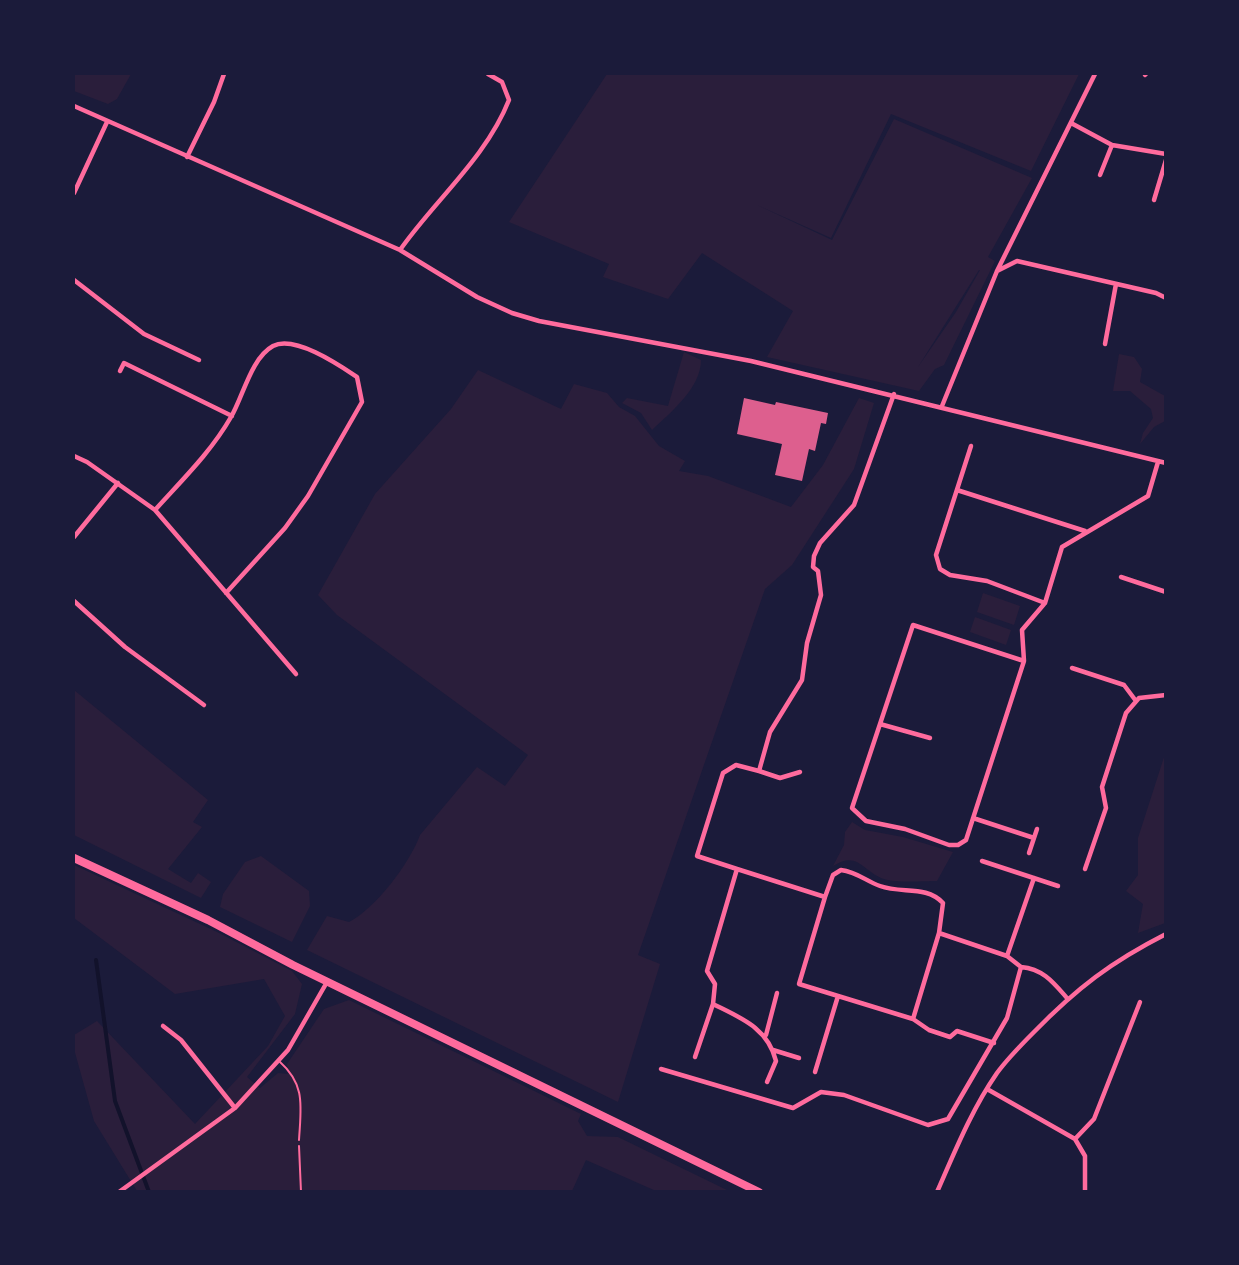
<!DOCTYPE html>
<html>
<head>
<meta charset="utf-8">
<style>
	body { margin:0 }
	#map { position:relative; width:1239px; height:1265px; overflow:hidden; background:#1b1b3a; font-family:"Alegreya Sans",sans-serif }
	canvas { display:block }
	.frame { position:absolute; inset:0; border:75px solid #1b1b3a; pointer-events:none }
</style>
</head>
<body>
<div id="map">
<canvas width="1239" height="1265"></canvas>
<div class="frame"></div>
</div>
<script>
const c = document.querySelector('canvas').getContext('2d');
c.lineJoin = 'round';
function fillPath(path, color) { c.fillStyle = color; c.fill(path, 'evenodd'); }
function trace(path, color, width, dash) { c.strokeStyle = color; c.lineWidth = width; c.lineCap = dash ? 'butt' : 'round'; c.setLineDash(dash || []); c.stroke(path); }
fillPath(new Path2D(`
	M 74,74 L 131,74 L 117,99 L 108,104 L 74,91 Z
	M 607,74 L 1079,74 L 1031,171 L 891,114 L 831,238 L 757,205 L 832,240 L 894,119 L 1032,178 L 988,257 L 995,261 L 944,365 L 935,369 L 919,391 L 767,357 L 793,311 L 702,253 L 668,299 L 603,277 L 609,264 L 509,222 ZM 980,270 L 956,312 L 918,367 L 979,270 Z
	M 684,352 L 701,360 C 701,388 671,412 652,430 L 641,413 L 622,403 L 627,398 L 668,406 Z
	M 1119,354 L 1134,357 L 1142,369 L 1140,382 L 1165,396 L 1165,421 L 1154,427 L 1140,444 L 1143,433 L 1153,418 L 1151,409 L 1130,391 L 1113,391 Z
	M 478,370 L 561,409 L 574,384 L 607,393 L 619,407 L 635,416 L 659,446 L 685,461 L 679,471 L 708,476 L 791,507 L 823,465 L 859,398 L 874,403 L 854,469 L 792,565 L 765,589 L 638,955 L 660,964 L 618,1102 L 307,950 L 327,916 L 349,922 C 375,909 410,863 420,835 L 477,767 L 505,786 L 528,755 L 337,615 L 318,595 L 375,494 L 451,409 Z
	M 983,593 L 1020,606 L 1014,625 L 977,612 Z
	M 975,617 L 1011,630 L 1006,645 L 970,632 Z
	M 74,690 L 208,800 L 193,822 L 202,827 L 168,869 L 191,883 L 198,873 L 211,882 L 201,898 L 74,835 Z
	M 1165,754 L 1165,923 L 1138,933 L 1143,904 L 1126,891 L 1138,875 L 1138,838 Z
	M 852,822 L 865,830 L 903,837 L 953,852 L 937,881 C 924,881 896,883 884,879 C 862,871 858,850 833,866 L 844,845 L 845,832 Z
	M 261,856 L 309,891 L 310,906 L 292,942 L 220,907 L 223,894 L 245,862 Z
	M 74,865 L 217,932 L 292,971 L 302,984 L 295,1014 L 247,1077 L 260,1088 L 278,1073 L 289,1074 L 287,1064 L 324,1009 L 349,1000 L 581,1114 L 578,1121 L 587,1136 L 618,1137 L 729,1191 L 656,1191 L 586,1160 L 572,1191 L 137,1191 L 94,1121 L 74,1049 L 74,1035 L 97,1021 L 195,1124 L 268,1046 L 285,1016 L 264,979 L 175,994 L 74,918 Z`), '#2a1e3b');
trace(new Path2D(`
	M 96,960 L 115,1101 L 149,1192`), '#12122b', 4);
fillPath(new Path2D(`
	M 744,398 L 775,405 L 776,402 L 828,413 L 826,424 L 821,423 L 815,451 L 809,449 L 802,481 L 775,475 L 782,444 L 737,434 Z`), '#dd5f8e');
trace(new Path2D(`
	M 299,1146 L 301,1192`), '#ff6b9d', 2);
trace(new Path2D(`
	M 279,1061 C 306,1085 301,1106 299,1140`), '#ff6b9d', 2);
trace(new Path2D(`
	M 1145,75 L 1146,74
	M 74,106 L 400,250 L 477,297 L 512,313 L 539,321 L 751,361 L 1166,463
	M 1071,123 L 1112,145 L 1166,154
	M 187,157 L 214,102 L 224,74
	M 1100,175 L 1112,145
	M 74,193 L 107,122
	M 1154,200 L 1166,160
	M 400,250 C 435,200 486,158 509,100 L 502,82 L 488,74
	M 997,271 L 1017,261 L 1156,293 L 1166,298
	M 74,280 L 144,334 L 199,360
	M 1105,344 L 1116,284
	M 120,371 L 124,363 L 232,416
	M 942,406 L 997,271 L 1095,74
	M 971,446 L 936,555 L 940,569 L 950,575 L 987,581 L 1045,603 L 1022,630 L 1024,661 L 913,625 L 852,808 L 866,821 L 905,829 L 949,845 L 958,845 L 966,840 L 1024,661
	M 74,456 L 87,462 L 155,510 C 182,480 211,452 231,417 C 243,397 251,358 273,346 C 295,335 339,365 357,377 L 362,402 L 308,496 L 285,528 L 226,593
	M 957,490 L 1085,531
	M 155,510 L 296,674
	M 74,537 L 118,483
	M 1121,577 L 1166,592
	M 74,601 L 125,647 L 204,705
	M 1045,603 L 1062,547 L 1148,496 L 1158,462
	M 1072,668 L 1124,685 L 1136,701
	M 880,724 L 930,738
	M 759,771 L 780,778 L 800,772
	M 973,818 L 1034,838
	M 1029,853 L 1037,829
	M 982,861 L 1058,886
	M 737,869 L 825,897 L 799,984 L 913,1019 L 939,933 L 1007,956 L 1021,967
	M 1085,869 L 1106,808 L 1102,787 L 1126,713 L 1139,698 L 1166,695
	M 825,897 L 833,875 L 841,870 C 857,872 866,881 880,886 C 902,894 926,885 943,903 L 939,933
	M 1007,956 L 1034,878
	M 913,1019 L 929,1030 L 950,1037 L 957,1031 L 994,1043
	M 163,1026 L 181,1040 L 235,1108
	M 766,1035 L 777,993
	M 773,1050 L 799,1058
	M 695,1057 L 713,1004
	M 661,1069 L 793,1108 L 821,1092 L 844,1095 L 928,1125 L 948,1119 L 1007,1018 L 1021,967 C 1043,969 1053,982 1067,998
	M 815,1072 L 838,996
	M 767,1082 L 776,1061 C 768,1028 741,1018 713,1004 L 715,984 L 707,971 L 737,869 L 697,856 L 723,773 L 736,765 L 759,771 L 770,732 L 802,680 L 807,643 L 821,595 L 818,571 L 813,567 L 814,556 L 820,543 L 854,505 L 894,394
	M 987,1089 L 1075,1139 L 1085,1156 L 1085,1192
	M 1075,1139 L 1094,1119 L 1140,1002
	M 119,1192 L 235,1108 L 288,1050 L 327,982
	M 937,1192 C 955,1151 972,1109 997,1073 C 1008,1058 1021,1045 1034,1032 C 1077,988 1111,962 1166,934`), '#ff6b9d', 4.5);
trace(new Path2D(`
	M 74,858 L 208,920 L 293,965 L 759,1192`), '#ff6b9d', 8);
</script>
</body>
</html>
